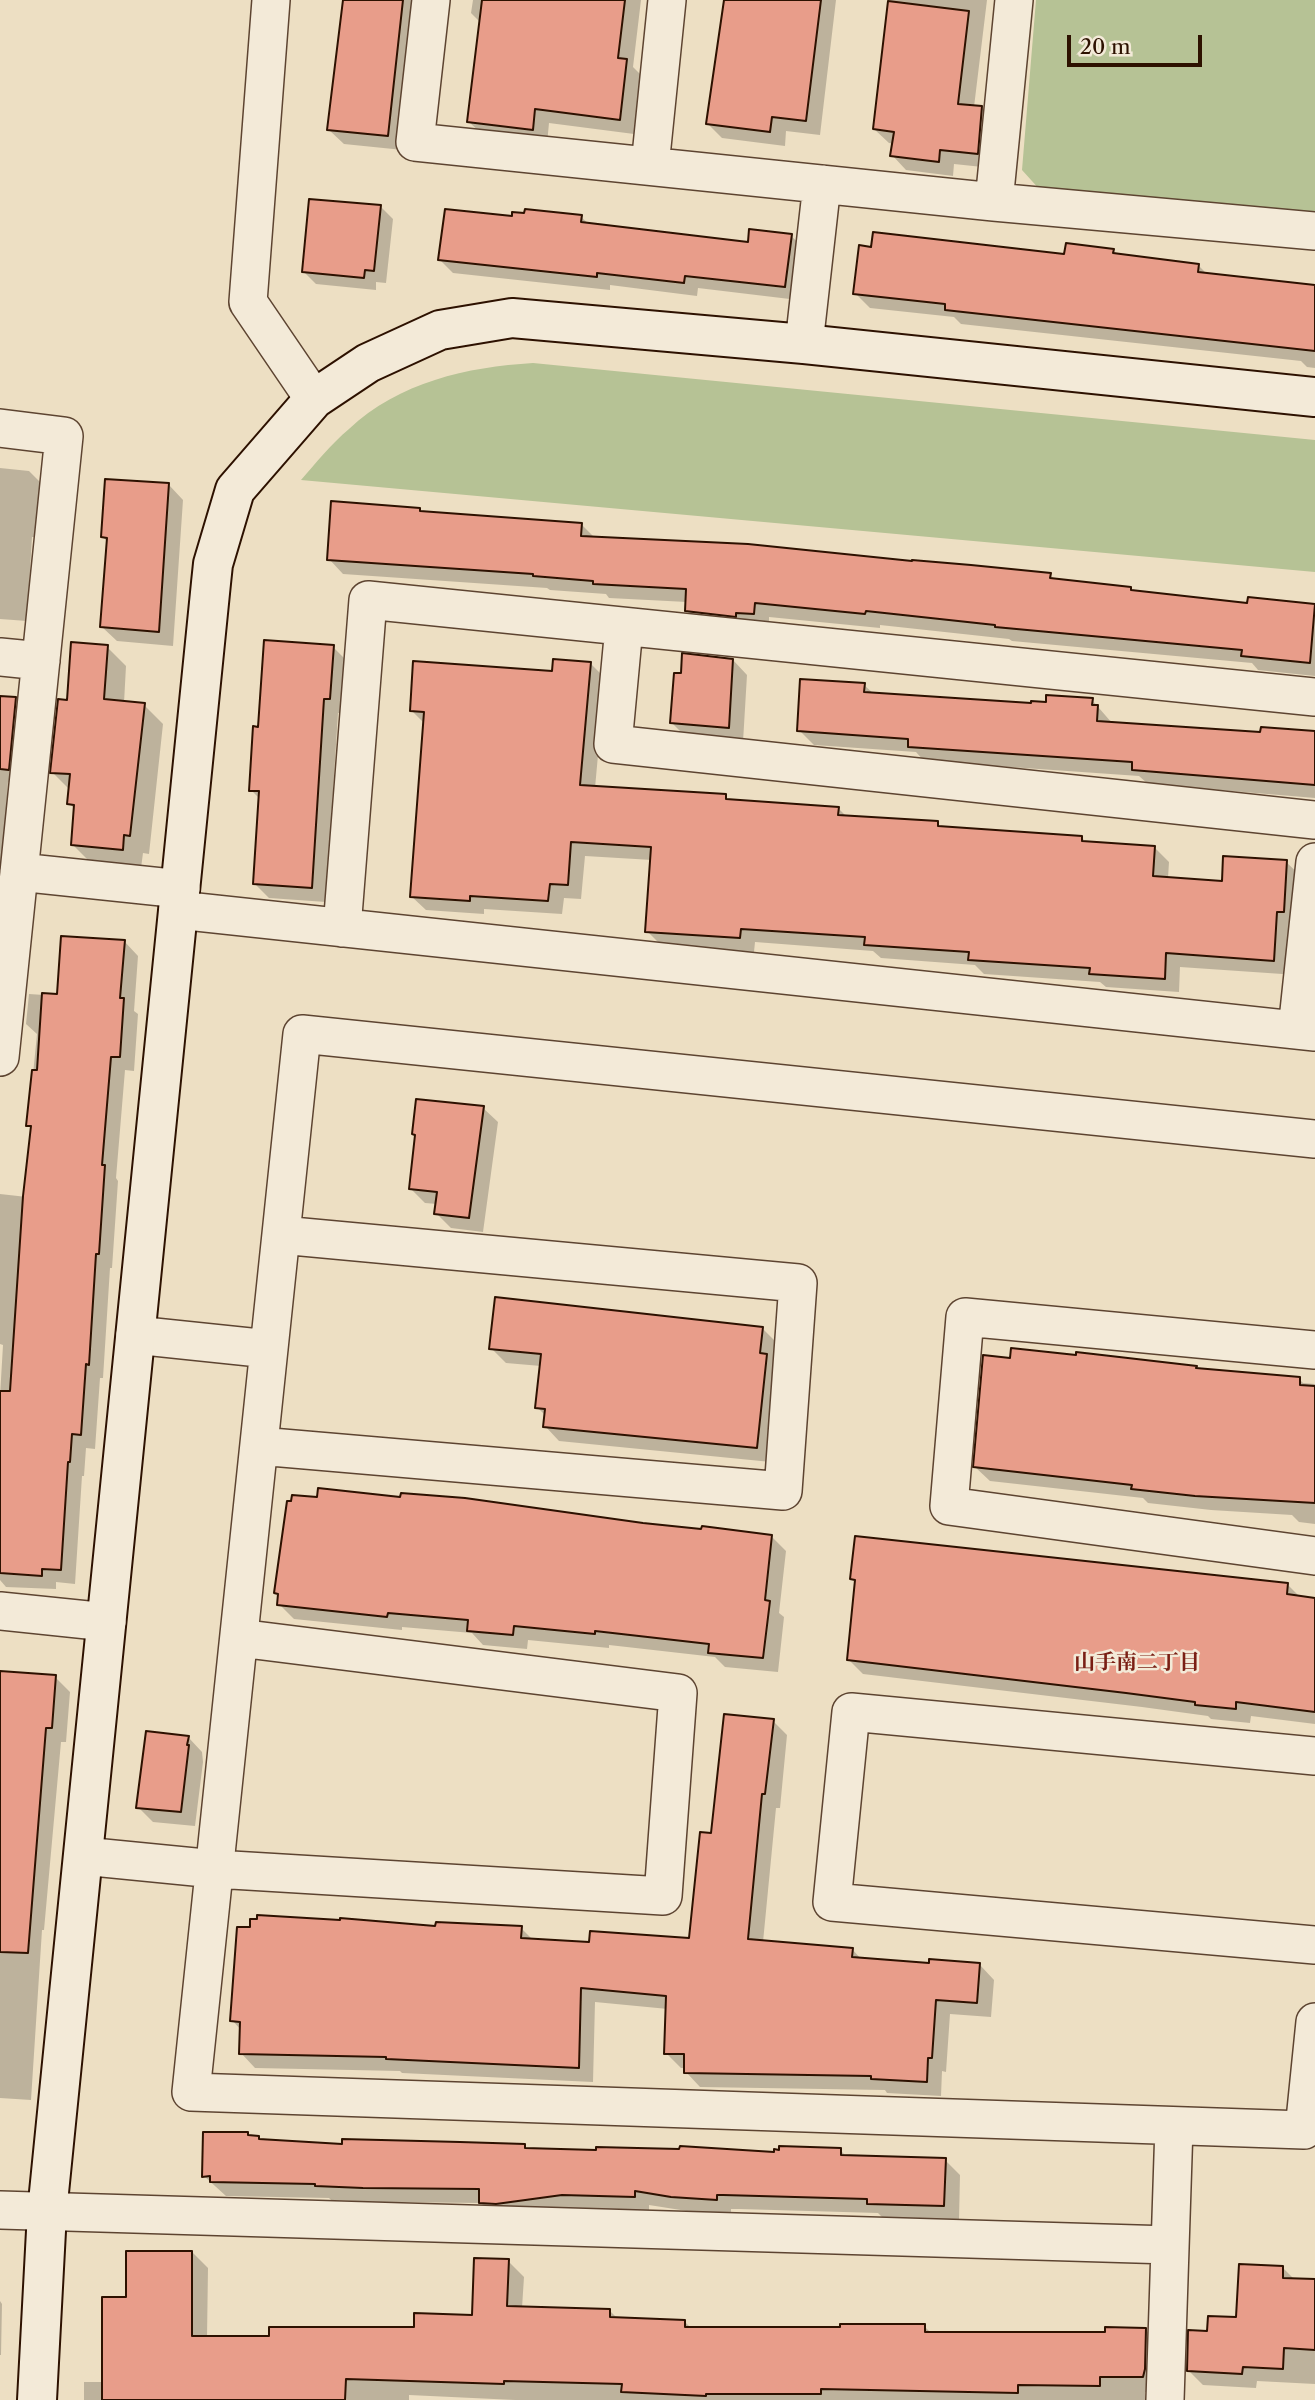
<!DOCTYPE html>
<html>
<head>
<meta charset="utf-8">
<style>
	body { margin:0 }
	#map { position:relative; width:1315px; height:2400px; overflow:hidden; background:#eddfc3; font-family:"Libre Caslon Text",serif }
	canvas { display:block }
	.scale { position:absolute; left:1067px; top:35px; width:135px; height:32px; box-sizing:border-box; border:4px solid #2d1100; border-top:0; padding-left:9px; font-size:21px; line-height:24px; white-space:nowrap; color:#2d1100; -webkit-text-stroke:5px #f3ead8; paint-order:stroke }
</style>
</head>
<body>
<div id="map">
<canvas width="1315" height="2400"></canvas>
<div class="scale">20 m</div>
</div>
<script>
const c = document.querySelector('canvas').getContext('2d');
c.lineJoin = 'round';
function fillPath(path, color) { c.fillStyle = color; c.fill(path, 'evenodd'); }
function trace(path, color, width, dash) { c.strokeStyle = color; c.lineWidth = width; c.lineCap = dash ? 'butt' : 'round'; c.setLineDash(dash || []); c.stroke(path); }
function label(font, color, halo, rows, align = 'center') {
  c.font = font + ' "Libre Caslon Text","Noto Serif JP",serif'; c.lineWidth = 5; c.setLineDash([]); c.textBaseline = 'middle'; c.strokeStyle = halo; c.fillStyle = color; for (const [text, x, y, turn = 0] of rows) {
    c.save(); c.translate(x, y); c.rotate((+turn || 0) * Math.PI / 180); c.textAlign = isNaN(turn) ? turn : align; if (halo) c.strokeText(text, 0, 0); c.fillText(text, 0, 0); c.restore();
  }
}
fillPath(new Path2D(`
	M 1036,0 L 1315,0 L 1315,217 L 1041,191 L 1022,170 Z
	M 533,363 L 1315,440 L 1315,572 L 301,480 C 316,463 331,444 349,429 C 399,382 467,367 533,363 Z`), '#b6c295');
fillPath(new Path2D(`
	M 344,0 L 418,0 L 403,150 L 344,144 L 329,130 Z
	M 473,0 L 641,0 L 633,67 L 641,75 L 634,134 L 549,123 L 547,144 L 484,136 L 469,122 L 481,23 L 471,13 Z
	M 726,0 L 836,0 L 820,135 L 786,131 L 785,146 L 722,138 L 708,124 Z
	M 890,0 L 987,0 L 974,107 L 982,108 L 996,123 L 992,168 L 954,164 L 953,176 L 906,170 L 892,155 L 894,144 L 889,143 L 874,129 Z
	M 381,207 L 393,219 L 386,283 L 376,282 L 376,290 L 316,284 L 304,272 Z
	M 581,217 L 590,225 L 749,244 L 791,236 L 805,249 L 798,300 L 698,288 L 697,296 L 610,285 L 610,290 L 453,273 L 440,260 L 513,218 Z
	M 1113,250 L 1118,255 L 1198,265 L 1208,275 L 1315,285 L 1315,368 L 1307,367 L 1301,361 L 961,324 L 954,317 L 870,308 L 855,293 L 1066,256 Z
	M 0,468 L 29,471 L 44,486 L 40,537 L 32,537 L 27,621 L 0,619 Z
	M 169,485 L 183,500 L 173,646 L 117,641 L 102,627 L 108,542 L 103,537 Z
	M 420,509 L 424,513 L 581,524 L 595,538 L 1050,575 L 1056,581 L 1130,589 L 1134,592 L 1249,604 L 1249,599 L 1315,606 L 1315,676 L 1258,670 L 1252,663 L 1012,641 L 1009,639 L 880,625 L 880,628 L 769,617 L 769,628 L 701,625 L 687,611 L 687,602 L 609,598 L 606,594 L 550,590 L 547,588 L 343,574 L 329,559 Z
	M 107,647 L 126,666 L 124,703 L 144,705 L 163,724 L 149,854 L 143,853 L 141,868 L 92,864 L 72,844 L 76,810 L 69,803 L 70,790 L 52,772 L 68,702 Z
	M 333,647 L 348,662 L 344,713 L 338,713 L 326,902 L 269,898 L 254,883 L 260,799 L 251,790 Z
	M 733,660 L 747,675 L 743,742 L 687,738 L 672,723 L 682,675 Z
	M 590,663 L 605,678 L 595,788 L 725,796 L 730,801 L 838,808 L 847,817 L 937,823 L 942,828 L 1082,838 L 1087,843 L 1155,848 L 1169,862 L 1168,878 L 1223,882 L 1286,862 L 1301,876 L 1297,975 L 1180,967 L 1179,992 L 1106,987 L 1100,982 L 984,974 L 975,965 L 881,958 L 873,951 L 755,942 L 754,952 L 662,946 L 647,931 L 652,860 L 585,856 L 581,899 L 564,898 L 562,914 L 484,909 L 484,914 L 426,910 L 411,896 L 425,724 L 411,710 Z
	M 864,685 L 874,694 L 1032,705 L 1092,700 L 1112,723 L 1262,734 L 1315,733 L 1315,798 L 1148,784 L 1139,776 L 924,761 L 916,752 L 814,745 L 799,730 Z
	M 0,697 L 15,698 L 30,713 L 23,783 L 8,782 L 0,895 Z
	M 124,941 L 138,956 L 134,1011 L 138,1014 L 134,1071 L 125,1070 L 116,1178 L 118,1181 L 112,1268 L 110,1268 L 103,1378 L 100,1378 L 95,1449 L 86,1448 L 84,1476 L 82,1476 L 75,1584 L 56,1582 L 56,1589 L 6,1587 L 0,1580 L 0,1396 L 3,1345 L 0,1344 L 0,1194 L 27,1197 L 32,1130 L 28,1125 L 37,1034 L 26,1024 L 29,994 L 59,996 Z
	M 483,1108 L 498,1122 L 483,1232 L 451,1228 L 436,1213 L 437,1204 L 425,1203 L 410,1188 Z
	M 762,1328 L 777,1343 L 771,1462 L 559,1441 L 545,1426 L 546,1416 L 537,1407 L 541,1366 L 506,1363 L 491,1348 Z
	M 1196,1367 L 1198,1370 L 1299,1379 L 1303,1383 L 1315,1384 L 1315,1524 L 1299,1522 L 1292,1515 L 1211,1510 L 1148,1503 L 1143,1498 L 990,1481 L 975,1467 Z
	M 642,1525 L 771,1536 L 786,1551 L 779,1613 L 784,1617 L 778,1672 L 725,1667 L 715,1657 L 609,1645 L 609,1648 L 528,1640 L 527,1649 L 483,1645 L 472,1633 L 402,1627 L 402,1630 L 294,1619 L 279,1604 L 280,1596 L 276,1593 Z
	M 852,1579 L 1288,1585 L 1301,1598 L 1315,1600 L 1315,1724 L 1251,1716 L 1250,1723 L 1211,1719 L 1208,1716 L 1142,1707 L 863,1674 L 849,1660 L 857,1583 Z
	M 0,1673 L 55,1677 L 70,1692 L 66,1742 L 61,1742 L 44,1930 L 42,1930 L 31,2100 L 0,2098 Z
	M 773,1721 L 787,1735 L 780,1808 L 776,1808 L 763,1942 L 852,1949 L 862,1960 L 931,1965 L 980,1965 L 994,1980 L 991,2017 L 950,2014 L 946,2072 L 942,2071 L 941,2096 L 887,2093 L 885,2090 L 700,2087 L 686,2072 L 686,2068 L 681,2068 L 666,2053 L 668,2009 L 595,2002 L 593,2082 L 402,2073 L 400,2071 L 255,2068 L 241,2053 L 241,2030 L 232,2020 L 437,1928 L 521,1928 L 533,1940 L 590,1944 L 691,1940 L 713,1835 Z
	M 188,1737 L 202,1752 L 203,1762 L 195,1826 L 153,1822 L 138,1807 Z
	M 247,2134 L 262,2141 L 343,2145 L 525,2146 L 528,2150 L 775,2153 L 840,2150 L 847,2157 L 945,2160 L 960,2175 L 959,2220 L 883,2218 L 878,2213 L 739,2209 L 731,2209 L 731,2214 L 687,2211 L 649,2205 L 649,2210 L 577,2209 L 512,2218 L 495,2217 L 481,2203 L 379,2202 L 331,2200 L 329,2198 L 226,2196 L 204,2176 Z
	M 192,2252 L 208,2268 L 207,2338 L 271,2338 L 415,2329 L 474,2317 L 508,2261 L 524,2277 L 522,2308 L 610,2311 L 618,2319 L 685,2322 L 691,2328 L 842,2329 L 924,2326 L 932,2334 L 1107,2333 L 1146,2330 L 1161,2346 L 1158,2392 L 1145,2392 L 1145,2400 L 515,2400 L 409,2395 L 409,2400 L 84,2400 L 84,2382 L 104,2382 L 128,2299 Z
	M 1283,2268 L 1295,2280 L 1315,2281 L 1315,2384 L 1257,2381 L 1256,2388 L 1203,2385 L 1189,2371 L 1209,2332 L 1238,2319 Z
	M 0,2301 L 2,2304 L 1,2355 L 0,2355 Z`), '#0003');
const building = new Path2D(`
	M 343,0 L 403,0 L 388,136 L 327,130 Z
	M 482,0 L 625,0 L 618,58 L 627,59 L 620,120 L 535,109 L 533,130 L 467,122 Z
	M 724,0 L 821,0 L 806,121 L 772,117 L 770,132 L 706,124 Z
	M 888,1 L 969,11 L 958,104 L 982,106 L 978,154 L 940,150 L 939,162 L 890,156 L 894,132 L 873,129 Z
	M 309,199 L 381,205 L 374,271 L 365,270 L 364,278 L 302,272 Z
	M 445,209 L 512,216 L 512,212 L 524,213 L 525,209 L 582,215 L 581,222 L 748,242 L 749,229 L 792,234 L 785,287 L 685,276 L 684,283 L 597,273 L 597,277 L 438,260 Z
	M 873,232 L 1064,254 L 1066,243 L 1114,249 L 1113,253 L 1199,264 L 1198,272 L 1315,285 L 1315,351 L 945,310 L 945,304 L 853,294 L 859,245 L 871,247 Z
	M 105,479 L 169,483 L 159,632 L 100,627 L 107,538 L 101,537 Z
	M 331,501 L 420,508 L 420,511 L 582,523 L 581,536 L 748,544 L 912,561 L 912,560 L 971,565 L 1051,573 L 1050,578 L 1131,587 L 1131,590 L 1247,603 L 1248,597 L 1315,604 L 1310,663 L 1241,656 L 1242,650 L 995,627 L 995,625 L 866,611 L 865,614 L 755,603 L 754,614 L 736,613 L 736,617 L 685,611 L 686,589 L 593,584 L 593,581 L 533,576 L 533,574 L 327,560 Z
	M 264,640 L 334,645 L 330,699 L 324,699 L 312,888 L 253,884 L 259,791 L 249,791 L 253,726 L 258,727 Z
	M 71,642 L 108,645 L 104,699 L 145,703 L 130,836 L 124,835 L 123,850 L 71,845 L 74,805 L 67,804 L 70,774 L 50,773 L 58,699 L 67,700 Z
	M 682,653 L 733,659 L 729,728 L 670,723 L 674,673 L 681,673 Z
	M 553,659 L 591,662 L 580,785 L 726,794 L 726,799 L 839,807 L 838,815 L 938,821 L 938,826 L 1082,836 L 1082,841 L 1155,846 L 1153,876 L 1222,881 L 1223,856 L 1287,860 L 1284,912 L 1277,912 L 1274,961 L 1166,953 L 1165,979 L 1089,974 L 1090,968 L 968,960 L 969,952 L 864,945 L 865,937 L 741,929 L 740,938 L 645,932 L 651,847 L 571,842 L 568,885 L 550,884 L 548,901 L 470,896 L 470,901 L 410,897 L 424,712 L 410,711 L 413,661 L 552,671 Z
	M 800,679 L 865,683 L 864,692 L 1031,703 L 1031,701 L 1046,702 L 1046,695 L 1093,698 L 1092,705 L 1098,705 L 1097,721 L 1260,732 L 1261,727 L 1315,731 L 1315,785 L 1132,770 L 1132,762 L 908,747 L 908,739 L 797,731 Z
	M 0,696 L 16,697 L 9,770 L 0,769 Z
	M 61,936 L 125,940 L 120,998 L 124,998 L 120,1057 L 111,1057 L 102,1165 L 105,1165 L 99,1254 L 96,1254 L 89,1365 L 86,1364 L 81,1435 L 72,1434 L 70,1462 L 68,1462 L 61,1570 L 42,1569 L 42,1576 L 0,1573 L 0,1391 L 10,1391 L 23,1196 L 31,1126 L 26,1126 L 32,1070 L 37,1070 L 42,993 L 57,994 Z
	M 416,1099 L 484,1106 L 469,1218 L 434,1214 L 437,1192 L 409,1189 L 415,1135 L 412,1134 Z
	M 495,1297 L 763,1327 L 760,1353 L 767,1354 L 757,1448 L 543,1427 L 545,1409 L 535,1408 L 541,1354 L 489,1349 Z
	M 1011,1348 L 1076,1355 L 1076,1352 L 1197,1366 L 1196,1368 L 1300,1377 L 1300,1385 L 1315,1386 L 1315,1503 L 1195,1496 L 1131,1489 L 1132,1485 L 973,1467 L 983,1355 L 1010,1358 Z
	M 318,1488 L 400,1497 L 401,1493 L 465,1498 L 643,1523 L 701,1529 L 702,1526 L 772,1535 L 765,1600 L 770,1601 L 763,1658 L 708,1653 L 709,1644 L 595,1631 L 595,1634 L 514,1626 L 513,1635 L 467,1631 L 468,1620 L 388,1613 L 387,1617 L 277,1605 L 278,1594 L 274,1593 L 287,1501 L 291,1501 L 292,1495 L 317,1497 Z
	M 855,1536 L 1288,1583 L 1287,1594 L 1315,1598 L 1315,1712 L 1236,1702 L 1236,1709 L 1195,1705 L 1195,1702 L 1126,1693 L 847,1660 L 855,1580 L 850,1579 Z
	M 0,1671 L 56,1675 L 52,1728 L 46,1728 L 28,1953 L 0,1952 Z
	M 724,1714 L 774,1719 L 765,1794 L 762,1794 L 748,1939 L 853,1948 L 852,1957 L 929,1963 L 929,1959 L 980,1963 L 977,2003 L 936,2000 L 932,2058 L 928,2058 L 927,2082 L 871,2079 L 871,2076 L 684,2073 L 684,2054 L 664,2054 L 666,1996 L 581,1988 L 579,2068 L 386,2059 L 386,2057 L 239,2054 L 240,2022 L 230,2021 L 237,1927 L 250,1927 L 250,1919 L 257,1919 L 257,1915 L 340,1920 L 340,1918 L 435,1926 L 436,1922 L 522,1926 L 521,1938 L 589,1942 L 590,1931 L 689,1938 L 700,1832 L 711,1833 Z
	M 146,1731 L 189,1736 L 187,1745 L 189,1745 L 181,1812 L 136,1808 Z
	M 203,2132 L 248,2132 L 248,2135 L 259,2136 L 259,2139 L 342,2144 L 342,2139 L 460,2142 L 525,2144 L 525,2148 L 596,2150 L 596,2147 L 679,2149 L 680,2146 L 774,2152 L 774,2149 L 779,2150 L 779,2146 L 841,2148 L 841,2155 L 946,2158 L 944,2206 L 867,2204 L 867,2199 L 723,2195 L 717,2195 L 717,2200 L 671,2197 L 635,2191 L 635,2197 L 562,2195 L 496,2204 L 479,2203 L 479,2189 L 363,2188 L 315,2186 L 315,2184 L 210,2182 L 210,2176 L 202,2177 Z
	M 126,2251 L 192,2251 L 192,2336 L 269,2336 L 269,2327 L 414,2327 L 414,2313 L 472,2315 L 474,2258 L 509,2259 L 507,2306 L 610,2309 L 610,2317 L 685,2320 L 685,2327 L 840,2327 L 840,2324 L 925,2324 L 925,2332 L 1105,2332 L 1105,2327 L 1146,2328 L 1145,2369 L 1143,2377 L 1100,2377 L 1100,2386 L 1018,2385 L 1018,2393 L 821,2389 L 821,2394 L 706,2394 L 706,2396 L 621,2392 L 622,2384 L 504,2381 L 504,2384 L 346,2379 L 345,2400 L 102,2400 L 102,2297 L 126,2297 Z
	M 1239,2264 L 1283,2266 L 1283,2278 L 1315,2279 L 1315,2350 L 1284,2348 L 1283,2369 L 1243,2367 L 1242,2374 L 1187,2371 L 1188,2330 L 1207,2331 L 1208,2316 L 1236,2317 Z`);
fillPath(building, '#e89d8a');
trace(building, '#2d1100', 2);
const street = new Path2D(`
	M 271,0 L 248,302 L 314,399
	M 431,0 L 415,142 L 994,202 L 1315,231
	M 650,166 L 667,0
	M 994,202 L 1014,0
	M 804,344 L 822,184
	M 0,428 L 64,436 L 0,1057
	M 624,627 L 613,744 L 1315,820
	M 0,657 L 41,661
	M 19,872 L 181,889
	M 178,910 L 1315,1032
	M 342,928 L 368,600 L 1315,697
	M 1297,1030 L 1315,862
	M 1315,1139 L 302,1034 L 191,2092 L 1304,2130 L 1315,2022
	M 135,1335 L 269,1349
	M 1315,1350 L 965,1317 L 949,1506 L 1315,1556
	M 259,1446 L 783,1491 L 798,1283 L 281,1235
	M 0,1611 L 107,1622
	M 1315,1756 L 851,1712 L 832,1902 L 1315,1945
	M 83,1856 L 215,1869 L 663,1896 L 678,1693 L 239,1638
	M 0,2210 L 1170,2245
	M 1165,2400 L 1174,2126`);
const secondary = new Path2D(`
	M 37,2400 L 47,2212 L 211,583 L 213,564 L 235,490 L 314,399 L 368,363 L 440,330 L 512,318 L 804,344 L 1315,397`);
trace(street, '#5d4431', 40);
trace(secondary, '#2d1100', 42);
trace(street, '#f3ead8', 37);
trace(secondary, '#f3ead8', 38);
label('bold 21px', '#7a1f14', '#f3ead8', [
	["山手南二丁目",1137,1663]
]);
</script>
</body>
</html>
